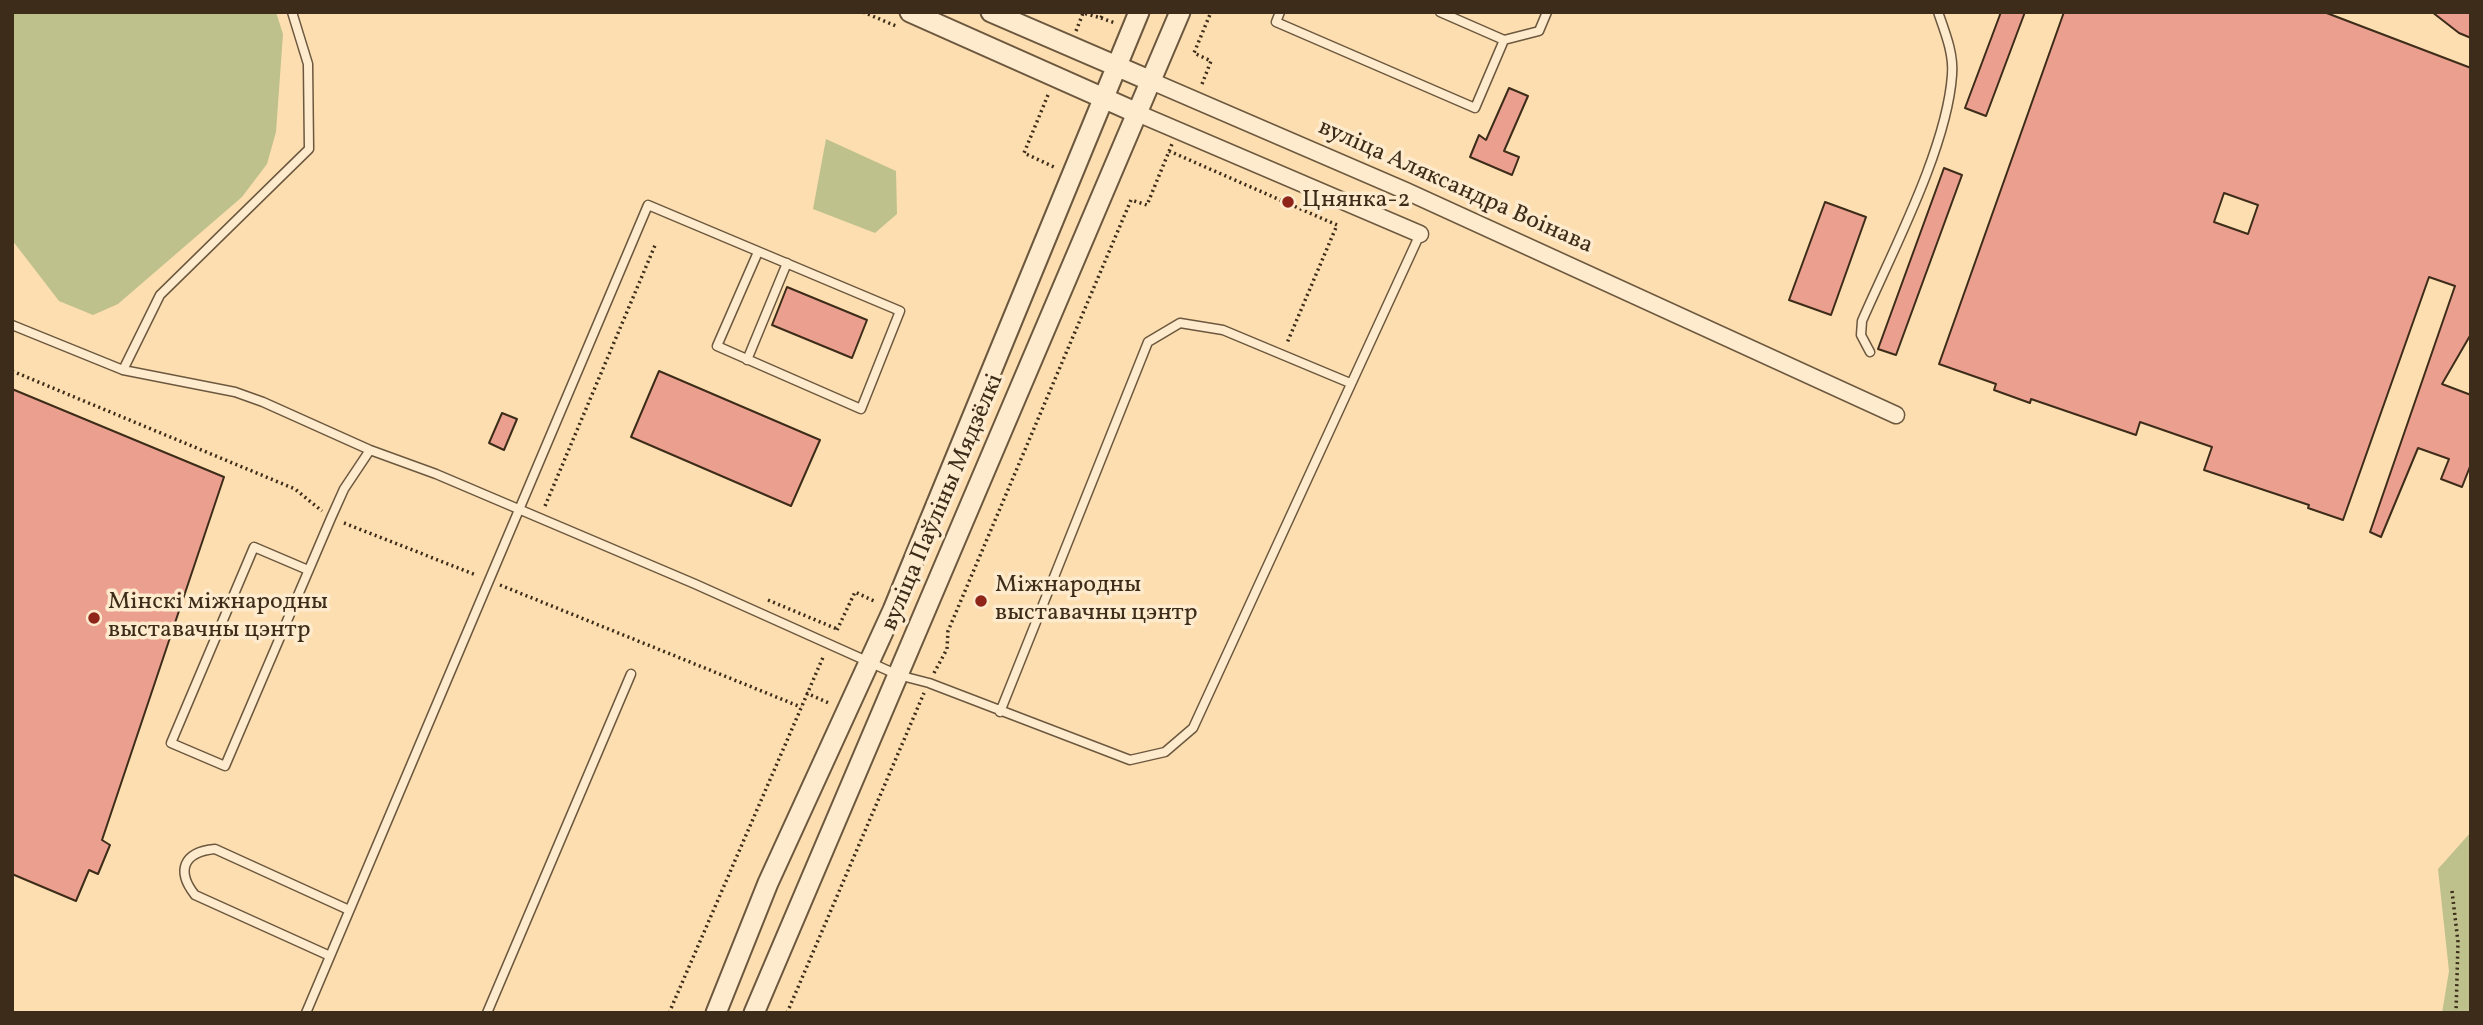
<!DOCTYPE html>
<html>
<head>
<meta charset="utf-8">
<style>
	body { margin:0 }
	#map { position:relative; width:2483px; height:1025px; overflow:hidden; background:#fddeb0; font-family:Vollkorn,serif }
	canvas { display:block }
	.frame { position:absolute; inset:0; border:14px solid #3c2c19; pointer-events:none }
</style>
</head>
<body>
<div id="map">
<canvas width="2483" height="1025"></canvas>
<div class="frame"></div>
</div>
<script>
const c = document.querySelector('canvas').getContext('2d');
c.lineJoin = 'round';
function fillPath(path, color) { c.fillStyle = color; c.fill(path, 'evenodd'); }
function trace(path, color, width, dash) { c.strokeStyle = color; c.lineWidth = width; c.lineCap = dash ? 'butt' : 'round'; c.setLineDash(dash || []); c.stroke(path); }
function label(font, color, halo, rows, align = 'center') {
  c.font = font + ' Vollkorn,serif'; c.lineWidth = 7; c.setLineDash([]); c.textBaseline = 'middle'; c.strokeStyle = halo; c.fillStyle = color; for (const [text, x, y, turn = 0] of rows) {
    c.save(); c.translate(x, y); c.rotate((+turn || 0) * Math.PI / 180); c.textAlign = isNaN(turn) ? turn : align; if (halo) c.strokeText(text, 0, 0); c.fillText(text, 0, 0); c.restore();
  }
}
fillPath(new Path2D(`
	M 12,12 L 276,12 L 283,34 L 276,132 L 267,164 L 242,197 L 118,304 L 93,315 L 59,301 L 12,240 Z
	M 826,139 L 896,171 L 897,214 L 875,233 L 813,209 Z
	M 2471,832 L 2471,1013 L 2442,1013 L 2449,971 L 2438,869 Z`), '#bec18c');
const building = new Path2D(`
	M 2001,12 L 2025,12 L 1986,116 L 1965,108 Z
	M 2064,12 L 2324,12 L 2471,68 L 2471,334 L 2442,384 L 2471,395 L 2471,464 L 2462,487 L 2441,479 L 2449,459 L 2418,448 L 2381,537 L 2370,532 L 2455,286 L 2429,277 L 2343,520 L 2308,508 L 2309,505 L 2204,470 L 2212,447 L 2140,422 L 2136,435 L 2031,399 L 2030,403 L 1994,390 L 1996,384 L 1939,364 ZM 2224,193 L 2258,205 L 2248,234 L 2214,222 Z
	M 2432,12 L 2471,12 L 2471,38 L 2459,33 Z
	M 1509,88 L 1528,96 L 1504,151 L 1519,157 L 1512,175 L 1470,157 L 1479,135 L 1486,140 Z
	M 1944,168 L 1962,175 L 1896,355 L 1878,349 Z
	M 1825,202 L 1866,217 L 1831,315 L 1789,300 Z
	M 787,287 L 867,320 L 852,358 L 772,325 Z
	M 659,371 L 820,440 L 791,506 L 631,437 Z
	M 12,389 L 224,477 L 102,840 L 110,845 L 98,874 L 89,870 L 76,901 L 12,874 Z
	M 502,413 L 517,419 L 504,450 L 489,443 Z`);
fillPath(building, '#eba08f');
trace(building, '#3c2c19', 2);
const service = new Path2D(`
	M 1280,12 L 1276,22 L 1475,108 L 1504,40 L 1539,31 L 1547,12
	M 1440,12 L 1504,40
	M 12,325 L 123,370 L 235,392 L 263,402 L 370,450 L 436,474 L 695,584 L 898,675 L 929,683 L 1130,760 L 1165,752 L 1193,728 L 1420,234
	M 1870,352 L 1861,335 L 1862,321 C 1892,252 1947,148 1952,75 C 1954,54 1945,32 1938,12
	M 747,360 L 787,263
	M 123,370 L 160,295 L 309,149 L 308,64 L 292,12
	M 308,570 L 254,547 L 171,743 L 225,766 L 331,518 L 344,489 L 370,450
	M 1000,712 L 1148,342 L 1180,323 L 1223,330 L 1350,383
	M 330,956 L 195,895 C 176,871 183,852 215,849 L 349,910
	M 306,1013 L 648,205 L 900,311 L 861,409 L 717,346 L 758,252
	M 487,1013 L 631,674`);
const minor = new Path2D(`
	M 1151,81 L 1406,191 L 1896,415
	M 1137,113 L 1420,234`);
const tertiary = new Path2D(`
	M 910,12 L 1137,113
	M 991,12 L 1151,81
	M 716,1013 L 768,883 L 893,610 L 1139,12
	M 754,1013 L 1180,12`);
trace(service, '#6c583f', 11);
trace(minor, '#6c583f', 19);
trace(tertiary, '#6c583f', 23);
trace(new Path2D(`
	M 863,12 L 896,26
	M 1080,12 L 1101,18 L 1104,12
	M 1101,18 L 1115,23
	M 1076,31 L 1083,13
	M 1202,84 L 1211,61 L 1194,53 L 1211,12
	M 1048,95 L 1024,153 L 1054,167
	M 1169,151 L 1337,225 L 1287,343
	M 12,371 L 295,489 L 322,511
	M 545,506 L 656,243
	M 344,523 L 476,575
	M 500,585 L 801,707
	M 768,600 L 837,629
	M 837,630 L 855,592 L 876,602
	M 934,673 L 947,649 L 948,631 L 1131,200 L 1147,205 L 1172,144
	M 806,693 L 831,704
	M 2452,891 L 2458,942 L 2456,1013
	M 669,1013 L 824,655
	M 787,1013 L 924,693`), '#3c2c19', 3.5, [2, 3.5]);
trace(service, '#feeacc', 8);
trace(minor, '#feeacc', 16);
trace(tertiary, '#feeacc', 19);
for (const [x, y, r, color] of [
	[1288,202,7,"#8f2418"],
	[981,601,7,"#8f2418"],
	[94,618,7,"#8f2418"]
]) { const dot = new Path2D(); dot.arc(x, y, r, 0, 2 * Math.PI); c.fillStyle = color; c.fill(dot); trace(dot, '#feeacc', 2.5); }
label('24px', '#3c2c19', '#feeacc', [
	["вуліца Аляксандра Воінава",1455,188,24],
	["вуліца Паўліны Мядзёлкі",944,503,-67]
]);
label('24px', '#3c2c19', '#feeacc', [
	["Цнянка-2",1302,202],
	["Міжнародны",995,587],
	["выставачны цэнтр",995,615],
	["Мінскі міжнародны",108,604],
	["выставачны цэнтр",108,632]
], 'left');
</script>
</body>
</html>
